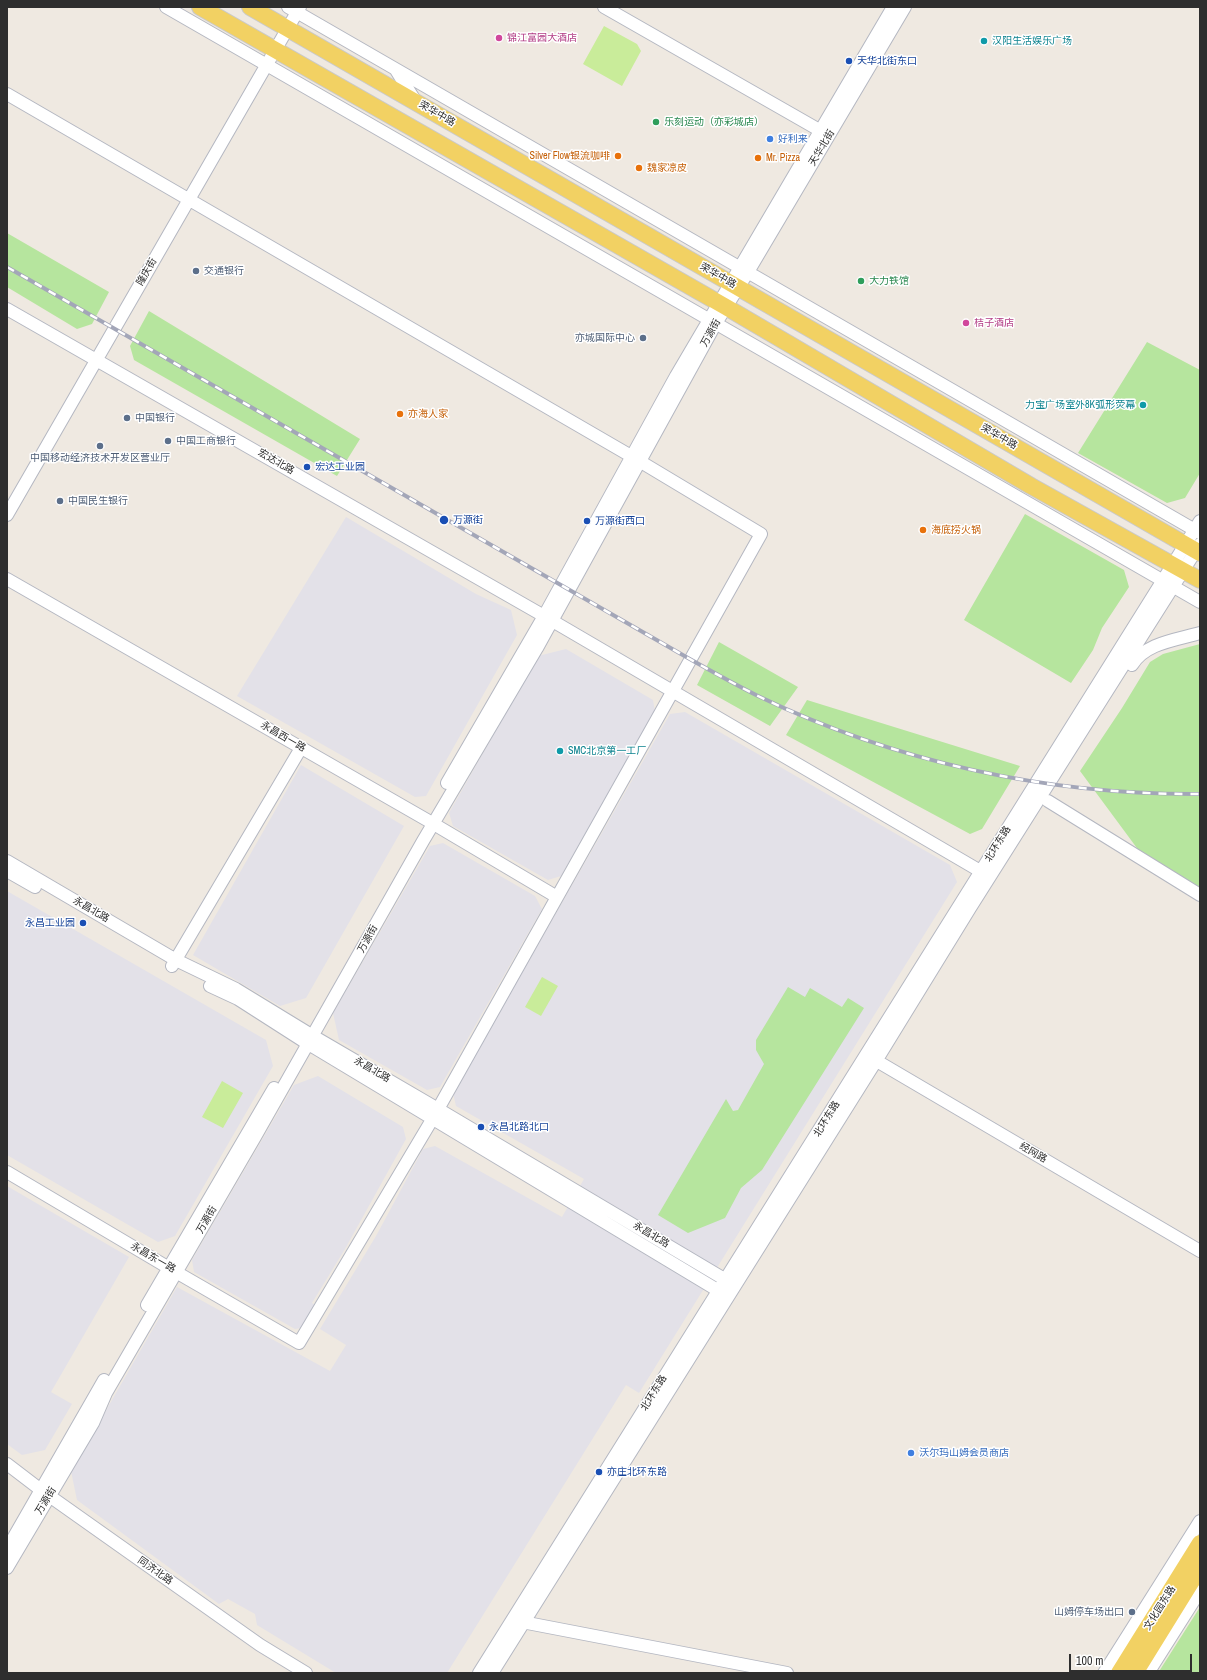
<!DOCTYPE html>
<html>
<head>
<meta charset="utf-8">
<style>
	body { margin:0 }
	#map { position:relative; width:1207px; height:1680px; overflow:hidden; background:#efe9e1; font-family:"Archivo Narrow",sans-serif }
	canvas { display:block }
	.frame { position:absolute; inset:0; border:8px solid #2e2e2e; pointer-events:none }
	.scale { position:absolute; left:1069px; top:1654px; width:123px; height:18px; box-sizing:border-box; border:2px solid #2e2e2e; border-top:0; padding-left:5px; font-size:12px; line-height:14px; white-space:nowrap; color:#2e2e2e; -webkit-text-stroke:3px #fff; paint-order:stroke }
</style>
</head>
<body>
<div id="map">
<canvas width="1207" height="1680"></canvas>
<div class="frame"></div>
<div class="scale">100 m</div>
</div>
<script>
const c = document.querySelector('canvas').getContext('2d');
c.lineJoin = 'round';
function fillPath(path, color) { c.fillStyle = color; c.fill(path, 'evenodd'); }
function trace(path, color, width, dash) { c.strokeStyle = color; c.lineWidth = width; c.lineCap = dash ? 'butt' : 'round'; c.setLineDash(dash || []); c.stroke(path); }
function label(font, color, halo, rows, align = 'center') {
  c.font = font + ' "Archivo Narrow","Noto Sans SC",sans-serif'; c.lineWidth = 3; c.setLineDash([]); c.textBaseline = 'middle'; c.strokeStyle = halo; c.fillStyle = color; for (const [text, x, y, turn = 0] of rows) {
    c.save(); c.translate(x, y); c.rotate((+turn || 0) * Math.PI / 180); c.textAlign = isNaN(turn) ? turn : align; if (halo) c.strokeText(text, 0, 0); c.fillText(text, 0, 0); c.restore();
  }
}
fillPath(new Path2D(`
	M 346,517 L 476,594 L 511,610 L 517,635 L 426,796 L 415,797 L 237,696 Z
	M 566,649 L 653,700 L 655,712 L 561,876 L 548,880 L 453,826 L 449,813 L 538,656 Z
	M 685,712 L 950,865 L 957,882 L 639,1393 L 626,1385 L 447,1673 L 336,1673 L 257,1625 L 255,1614 L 228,1599 L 219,1604 L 77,1500 L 71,1471 L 177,1287 L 330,1371 L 346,1345 L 320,1329 L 376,1236 L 423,1149 L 435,1146 L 562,1217 L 584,1179 L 456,1106 L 453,1093 L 670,714 Z
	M 301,765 L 404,826 L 306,998 L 280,1006 L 193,955 Z
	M 443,843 L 535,896 L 542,909 L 440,1087 L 427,1090 L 339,1040 L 333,1013 L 430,846 Z
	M 7,891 L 266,1040 L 273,1066 L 175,1236 L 158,1242 L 7,1155 Z
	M 318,1076 L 403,1127 L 406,1139 L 345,1249 L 312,1303 L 315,1305 L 301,1328 L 295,1329 L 194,1272 L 192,1260 L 294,1085 Z
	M 7,1186 L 129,1257 L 51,1392 L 72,1404 L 45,1450 L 22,1455 L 7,1444 Z`), '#e3e1e8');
fillPath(new Path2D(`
	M 7,233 L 109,292 L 92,324 L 77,329 L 7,287 Z
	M 149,311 L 360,439 L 337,476 L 134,360 L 130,346 Z
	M 1147,342 L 1200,370 L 1200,473 L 1185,498 L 1167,503 L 1078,453 Z
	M 1025,514 L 1124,570 L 1129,587 L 1102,628 L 1093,650 L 1071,683 L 964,620 Z
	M 719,642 L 798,687 L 770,726 L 697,685 Z
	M 1200,644 L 1200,891 L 1145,859 L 1080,771 L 1122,708 L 1150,662 L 1163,654 Z
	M 807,700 L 1020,766 L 982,829 L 970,834 L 786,735 Z
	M 788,987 L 805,997 L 810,988 L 842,1007 L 848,998 L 864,1008 L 762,1170 L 741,1188 L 725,1218 L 688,1233 L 658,1215 L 726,1099 L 733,1111 L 738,1110 L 764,1064 L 756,1050 L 756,1040 Z
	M 1200,1607 L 1200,1673 L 1158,1673 Z`), '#b6e59e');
fillPath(new Path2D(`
	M 604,26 L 637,44 L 641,51 L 622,86 L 583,64 Z
	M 542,977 L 558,986 L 541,1016 L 525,1007 Z
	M 222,1081 L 243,1093 L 223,1128 L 202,1117 Z`), '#c9ec9a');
const minor = new Path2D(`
	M 166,7 L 1200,602
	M 288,7 L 1200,533
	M 604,7 L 821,131
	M 396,70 L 416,102
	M 7,94 L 631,456 L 761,534 L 433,1118 L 299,1343 L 169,1268 L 7,1172
	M 7,309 L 544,616 L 987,875
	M 7,515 L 300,7
	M 7,579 L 427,820 L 557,897
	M 1132,665 C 1145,643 1176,640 1200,633
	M 447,783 L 544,616 L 676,376 L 893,7
	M 1048,801 L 1200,895
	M 7,861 L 176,960 L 236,989 L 313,1036 L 438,1109 L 731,1283
	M 7,871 L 35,887
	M 172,966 L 301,748
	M 210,986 L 238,999 L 302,1040 L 724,1294
	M 870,1057 L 1200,1251
	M 147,1305 L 274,1088
	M 7,1464 L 41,1490 L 260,1645 L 306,1673
	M 7,1549 L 104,1380
	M 7,1568 L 93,1423 L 106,1393 L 255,1137 L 423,841 L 537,648 L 716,323 L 748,272 L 905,7
	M 517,1621 L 787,1673
	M 479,1673 L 1200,521
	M 492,1673 L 876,1061 L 970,908 L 1200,544
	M 1104,1673 L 1200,1521
	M 1148,1673 L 1200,1591`);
const major = new Path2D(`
	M 200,7 L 726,307 L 1031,486 L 1200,580
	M 250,7 L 1200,553
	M 1119,1673 L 1200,1543
	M 1135,1673 L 1200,1568`);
trace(minor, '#b4b7c1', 14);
trace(major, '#c9c9c9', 18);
trace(minor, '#fff', 12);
trace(major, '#f2d163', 16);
const rail = new Path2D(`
	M 7,267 L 688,658 C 711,671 734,684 758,696 C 895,762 1048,795 1200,794`);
trace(rail, '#a3a6b8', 4);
trace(rail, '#fff', 2.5, [8]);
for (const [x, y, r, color] of [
	[499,38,4,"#d1479c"],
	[984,41,4,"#0f9aa8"],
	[849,61,4,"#1a4fb4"],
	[656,122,4,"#2e9e5b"],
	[770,139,4,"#3f7fe0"],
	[618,156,4,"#e8710a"],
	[758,158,4,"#e8710a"],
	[639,168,4,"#e8710a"],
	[196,271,4,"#5c6f8a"],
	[861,281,4,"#2e9e5b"],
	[966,323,4,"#d1479c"],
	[643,338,4,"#5c6f8a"],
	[1143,405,4,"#0f9aa8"],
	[400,414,4,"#e8710a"],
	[127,418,4,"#5c6f8a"],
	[168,441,4,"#5c6f8a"],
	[100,446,4,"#5c6f8a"],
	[307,467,4,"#1a4fb4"],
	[60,501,4,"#5c6f8a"],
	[444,520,5,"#1a4fb4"],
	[587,521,4,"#1a4fb4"],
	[923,530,4,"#e8710a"],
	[560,751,4,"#0f9aa8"],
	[83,923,4,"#1a4fb4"],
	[481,1127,4,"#1a4fb4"],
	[911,1453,4,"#3f7fe0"],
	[599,1472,4,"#1a4fb4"],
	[1132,1612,4,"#5c6f8a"]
]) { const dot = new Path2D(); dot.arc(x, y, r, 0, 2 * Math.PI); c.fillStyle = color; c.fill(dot); trace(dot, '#fff', 1.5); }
label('10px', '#b23c85', '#fff', [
	["锦江富园大酒店",507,38],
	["桔子酒店",974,323]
], 'left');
label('10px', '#0d838f', '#fff', [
	["汉阳生活娱乐广场",992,41],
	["力宝广场室外8K弧形荧幕",1135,405,"right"],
	["SMC北京第一工厂",568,751]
], 'left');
label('10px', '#164399', '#fff', [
	["天华北街东口",857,61],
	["宏达工业园",315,467],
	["万源街",453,520],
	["万源街西口",595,521],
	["永昌工业园",75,923,"right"],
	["永昌北路北口",489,1127],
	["亦庄北环东路",607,1472]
], 'left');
label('10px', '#2e2e2e', '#fff', [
	["荣华中路",437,114,30],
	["天华北街",822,148,-59],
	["隆庆街",147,272,-60],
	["荣华中路",718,276,30],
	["万源街",711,333,-61],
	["荣华中路",999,437,30],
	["宏达北路",276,462,30],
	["永昌西一路",283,737,30],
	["北环东路",998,844,-58],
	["永昌北路",91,910,30],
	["万源街",368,939,-61],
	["永昌北路",372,1070,30],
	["北环东路",827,1119,-58],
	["经网路",1033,1153,30],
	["万源街",207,1220,-60],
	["永昌北路",651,1235,31],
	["永昌东一路",153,1258,30],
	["北环东路",654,1393,-58],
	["万源街",46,1501,-59],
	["同济北路",155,1571,35],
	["文化园东路",1160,1608,-58]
]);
label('10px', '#27864d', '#fff', [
	["乐刻运动（亦彩城店）",664,122],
	["大力铁馆",869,281]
], 'left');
label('10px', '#366cbe', '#fff', [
	["好利来",778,139],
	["沃尔玛山姆会员商店",919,1453]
], 'left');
label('10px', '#c56008', '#fff', [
	["Silver Flow银流咖啡",610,156,"right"],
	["Mr. Pizza",766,158],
	["魏家凉皮",647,168],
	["亦海人家",408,414],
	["海底捞火锅",931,530]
], 'left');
label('10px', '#4e5e75', '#fff', [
	["交通银行",204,271],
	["亦城国际中心",635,338,"right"],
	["中国银行",135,418],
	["中国工商银行",176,441],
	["中国移动经济技术开发区营业厅",100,458,"center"],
	["中国民生银行",68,501],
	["山姆停车场出口",1124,1612,"right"]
], 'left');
</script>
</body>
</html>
